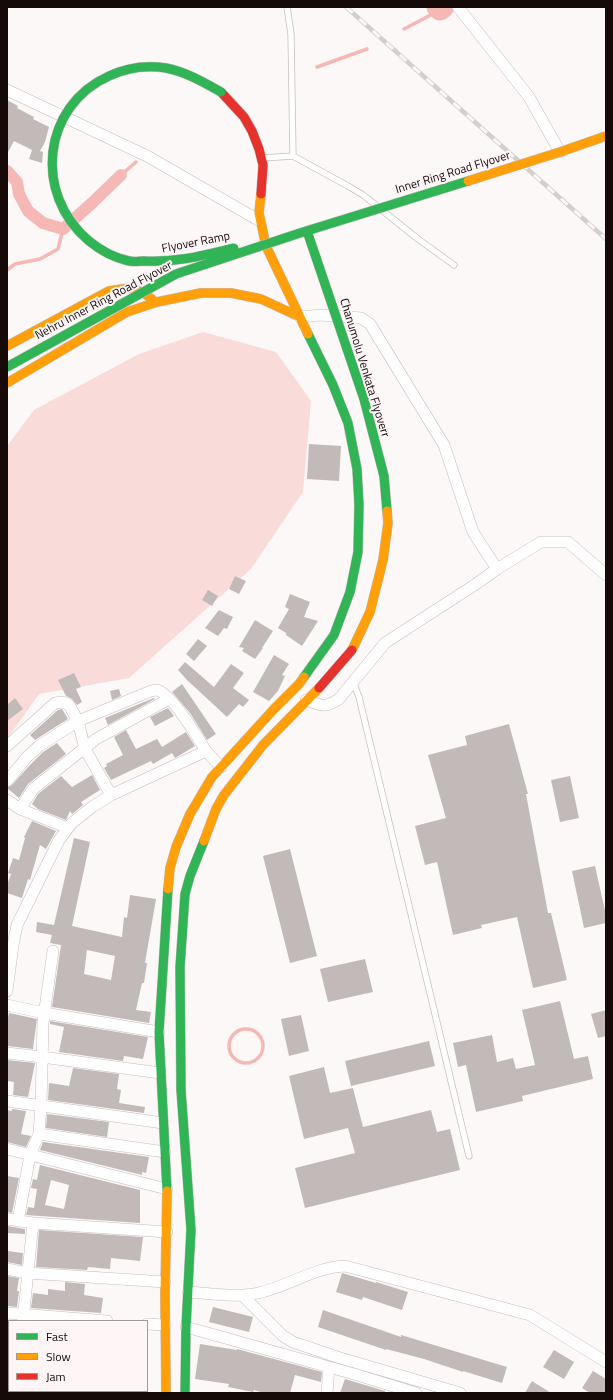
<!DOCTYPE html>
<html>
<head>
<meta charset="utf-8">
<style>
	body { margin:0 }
	#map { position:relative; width:613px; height:1400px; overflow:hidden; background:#fcf8f8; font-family:"Titillium Web",sans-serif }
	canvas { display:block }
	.frame { position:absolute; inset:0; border:8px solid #160a09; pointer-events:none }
	.legend { position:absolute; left:8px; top:1320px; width:140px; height:72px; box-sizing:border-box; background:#fef6f6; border:1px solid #a19897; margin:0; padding:5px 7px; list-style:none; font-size:12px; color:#160a09 }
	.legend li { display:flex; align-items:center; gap:8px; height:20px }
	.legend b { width:20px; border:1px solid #a19897 }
</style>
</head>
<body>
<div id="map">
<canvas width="613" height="1400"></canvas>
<div class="frame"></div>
<ul class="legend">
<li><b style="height:5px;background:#30b455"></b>Fast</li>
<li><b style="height:5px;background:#ff9f0a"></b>Slow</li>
<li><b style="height:5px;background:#e5322d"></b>Jam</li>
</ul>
</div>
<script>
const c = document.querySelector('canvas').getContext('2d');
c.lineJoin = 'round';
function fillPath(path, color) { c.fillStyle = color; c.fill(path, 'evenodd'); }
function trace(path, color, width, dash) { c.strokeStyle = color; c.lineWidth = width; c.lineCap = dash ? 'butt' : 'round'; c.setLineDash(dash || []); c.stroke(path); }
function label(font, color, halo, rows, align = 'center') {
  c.font = font + ' "Titillium Web",sans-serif'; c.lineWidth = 4; c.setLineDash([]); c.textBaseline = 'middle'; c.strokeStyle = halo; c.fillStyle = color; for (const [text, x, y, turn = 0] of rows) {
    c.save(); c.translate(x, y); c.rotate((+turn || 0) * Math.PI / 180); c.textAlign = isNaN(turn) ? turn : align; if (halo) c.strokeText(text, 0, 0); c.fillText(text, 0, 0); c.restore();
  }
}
fillPath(new Path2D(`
	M 203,332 L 276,352 L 311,401 L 303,492 L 251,569 L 129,678 L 39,694 L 7,739 L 7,446 L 34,410 L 139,354 Z`), '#f9dbd9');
trace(new Path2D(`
	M 404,29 L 440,10
	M 317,67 L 367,49
	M 121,175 L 136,162
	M 7,270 L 15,264 L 40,259 L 58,249 L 63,229
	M229 1046a17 17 0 1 1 34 0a17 17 0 1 1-34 0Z`), '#f6b8b5', 3.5);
trace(new Path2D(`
	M 7,171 L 17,182 L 19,194 L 28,211 L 43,223 L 63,229 L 92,203 L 121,175`), '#f6b8b5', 12);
trace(new Path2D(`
	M 437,7 L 440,10 L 444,7`), '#f6b8b5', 21);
fillPath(new Path2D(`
	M 7,100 L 18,106 L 17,108 L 34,117 L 33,119 L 49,127 L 45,142 L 40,151 L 43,152 L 42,163 L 29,159 L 32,150 L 14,141 L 7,154 Z
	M 309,444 L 341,446 L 339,481 L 307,479 Z
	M 235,576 L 246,581 L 239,594 L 229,589 Z
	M 208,590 L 218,596 L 212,606 L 202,600 Z
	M 290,594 L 310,602 L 304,617 L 318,621 L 302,646 L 286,635 L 286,633 L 278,628 L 289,609 L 285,607 Z
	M 219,610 L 233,617 L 227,629 L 224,628 L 218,636 L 205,628 Z
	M 255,620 L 273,631 L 262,648 L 263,648 L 255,659 L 242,651 L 244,648 L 239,647 Z
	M 198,639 L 207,646 L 194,661 L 186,654 Z
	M 274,655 L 289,664 L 282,675 L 285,676 L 278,691 L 269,701 L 253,692 Z
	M 185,662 L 214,687 L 231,664 L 244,673 L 233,688 L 249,700 L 243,707 L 239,704 L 227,717 L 187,680 L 178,670 Z
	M 74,673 L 81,687 L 76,689 L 82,702 L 77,705 L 72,699 L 66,696 L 58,680 Z
	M 182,684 L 216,734 L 207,740 L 190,713 L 172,692 Z
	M 119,689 L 121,696 L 112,700 L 110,691 Z
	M 15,698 L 23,709 L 7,721 L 7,705 Z
	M 154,698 L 155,699 L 108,725 L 105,718 Z
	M 168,708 L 174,716 L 155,726 L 150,717 Z
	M 62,709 L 68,719 L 35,740 L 30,735 L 58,710 Z
	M 509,724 L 528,794 L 526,794 L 548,913 L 551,913 L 567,980 L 533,988 L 517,917 L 481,925 L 482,928 L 453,935 L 437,862 L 425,865 L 415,826 L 446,818 L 428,755 L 467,745 L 465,736 Z
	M 126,730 L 136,749 L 157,739 L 162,747 L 186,732 L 195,746 L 175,758 L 172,753 L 153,764 L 151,761 L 111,780 L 104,768 L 107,766 L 106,764 L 123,755 L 114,737 Z
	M 57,743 L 66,754 L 28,784 L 19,798 L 7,788 L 12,785 L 29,766 L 43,752 Z
	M 92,775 L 100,790 L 81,802 L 83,805 L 72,814 L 70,811 L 66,820 L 38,809 L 32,804 L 38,794 L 61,776 L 72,787 Z
	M 570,776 L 579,818 L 560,822 L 551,780 Z
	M 32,821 L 56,831 L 46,849 L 40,845 L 30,880 L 28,879 L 22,898 L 7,893 L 7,885 L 11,874 L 8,873 L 13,858 L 19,860 L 25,838 L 24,837 Z
	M 74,838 L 90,842 L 72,926 L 122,937 L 124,917 L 127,918 L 130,895 L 156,899 L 145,963 L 147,963 L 144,983 L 142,983 L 136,1010 L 151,1012 L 149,1023 L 52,1007 L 61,945 L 50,943 L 52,935 L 36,932 L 37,922 L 54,925 ZM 87,950 L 115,956 L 111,980 L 84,974 Z
	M 290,849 L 317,956 L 290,963 L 263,856 Z
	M 595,866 L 606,915 L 606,923 L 584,928 L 572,871 Z
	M 365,959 L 373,992 L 328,1002 L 320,969 Z
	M 560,1001 L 574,1059 L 588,1056 L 593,1079 L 522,1096 L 523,1101 L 476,1112 L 466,1065 L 458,1067 L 453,1043 L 492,1035 L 497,1062 L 513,1058 L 516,1069 L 535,1065 L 522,1010 Z
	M 606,1010 L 606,1036 L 598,1038 L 591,1014 Z
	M 9,1013 L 37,1019 L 33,1049 L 7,1046 L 7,1022 Z
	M 301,1015 L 309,1051 L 289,1056 L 281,1019 Z
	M 50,1021 L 148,1037 L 143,1059 L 124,1056 L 123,1061 L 59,1052 L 64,1027 L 50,1024 Z
	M 429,1041 L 435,1066 L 351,1086 L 345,1061 Z
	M 7,1060 L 35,1063 L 28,1097 L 13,1095 L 14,1082 L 7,1081 Z
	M 324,1067 L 330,1093 L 353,1088 L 363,1127 L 431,1110 L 437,1132 L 450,1129 L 460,1170 L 305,1208 L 295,1168 L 355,1153 L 348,1128 L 304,1139 L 289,1076 Z
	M 73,1068 L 119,1074 L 117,1089 L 121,1090 L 119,1103 L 145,1107 L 144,1113 L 48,1100 L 49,1083 L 69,1086 Z
	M 12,1109 L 26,1111 L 21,1134 L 31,1136 L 26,1147 L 7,1142 L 7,1110 L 12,1111 Z
	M 47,1114 L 109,1122 L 107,1137 L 46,1128 Z
	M 43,1142 L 149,1157 L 146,1173 L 142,1172 L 142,1175 L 40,1150 Z
	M 40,1165 L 140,1190 L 140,1223 L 26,1215 L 28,1207 L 34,1208 L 37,1189 L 31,1188 L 33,1179 L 37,1180 ZM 51,1180 L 69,1185 L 64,1209 L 45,1205 Z
	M 7,1176 L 19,1178 L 12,1213 L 7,1212 Z
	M 7,1226 L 25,1229 L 25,1234 L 7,1233 Z
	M 39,1230 L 143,1237 L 140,1261 L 111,1258 L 110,1269 L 88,1267 L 87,1270 L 36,1267 Z
	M 7,1251 L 23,1253 L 22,1265 L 7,1262 Z
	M 342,1273 L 376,1283 L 376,1282 L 408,1292 L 402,1310 L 363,1297 L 362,1300 L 336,1292 Z
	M 7,1276 L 19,1278 L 17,1291 L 19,1291 L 17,1307 L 7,1306 Z
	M 65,1282 L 85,1284 L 84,1295 L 103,1298 L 101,1313 L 31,1308 L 33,1293 L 48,1295 L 48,1289 L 65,1291 Z
	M 213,1307 L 253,1317 L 249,1332 L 209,1322 Z
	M 323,1310 L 401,1337 L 401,1335 L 507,1367 L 502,1383 L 463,1371 L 463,1372 L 424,1359 L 386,1349 L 386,1350 L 318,1327 Z
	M 200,1344 L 237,1350 L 237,1349 L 322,1372 L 321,1382 L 295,1375 L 290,1393 L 264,1393 L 254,1390 L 253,1392 L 228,1387 L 229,1384 L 195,1379 Z
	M 554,1350 L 574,1362 L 564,1379 L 543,1367 Z
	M 593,1371 L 606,1379 L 606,1393 L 590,1393 L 582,1388 Z
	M 345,1379 L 385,1391 L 385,1393 L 340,1393 Z
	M 532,1381 L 551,1393 L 525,1393 Z`), '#c2bab9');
const lane = new Path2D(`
	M 287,7 L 291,34 L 293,156
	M 263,158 L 293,156 L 348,186 L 363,195 L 377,206
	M 383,211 L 418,239 L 454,265
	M 353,682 L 359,697 L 469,1156`);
const street = new Path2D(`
	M 458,7 L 529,97 L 560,152
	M 7,90 L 147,156 L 260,221
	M 300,317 L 321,315 L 361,318 L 370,324 L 444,445 L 473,532 L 497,569
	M 306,700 C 321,706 326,708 339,699 L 385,643 L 476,584 L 497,569 L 541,542 L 568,542 L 606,575
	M 7,746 L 55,703 L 63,702 L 69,705 L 78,721 L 85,749 L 111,795
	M 7,781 L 27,757 L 39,746 L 78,721 L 151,691 C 153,691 155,690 157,690 C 172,694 198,738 206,751
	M 7,800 L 20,809 L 68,828
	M 20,809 L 33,789 L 96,739 L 169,699
	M 7,991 L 13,945 L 17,925 L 59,840 L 72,823 L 92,807 L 111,795 L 206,751 L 221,767
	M 7,1005 L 44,1013 L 159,1032
	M 7,1053 L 42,1057 L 160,1073
	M 7,1101 L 163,1123
	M 39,1134 L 165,1152
	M 7,1149 L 167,1189
	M 7,1219 L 33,1223 L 167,1232
	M 18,1221 L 30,1155 L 39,1134 L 41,1105 L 43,1023 L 53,951
	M 7,1269 L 27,1273 L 165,1282
	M 188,1292 C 210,1293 235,1298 258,1293 C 287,1287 315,1267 345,1266 L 530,1315 L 606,1362
	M 243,1296 L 283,1336 L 293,1342 L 337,1357 L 460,1393
	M 7,1313 L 107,1321
	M 23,1320 L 33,1223
	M 147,1324 L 165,1325
	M 186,1327 L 354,1374 L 416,1393
	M 7,1357 L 9,1358
	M 7,1389 L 9,1390
	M 17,1391 L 36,1393
	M 327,1393 L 329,1367`);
const fast = new Path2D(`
	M 304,677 L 334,635 L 350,592 L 358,552 L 359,505 L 357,469 L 348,423 L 333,385 L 308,334
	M 167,1191 L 159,1032 L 168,889
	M 185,1393 L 186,1327 L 191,1230 L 181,1090 L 180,967 L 185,894 L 190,876 L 204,841`);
const slow = new Path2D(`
	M 261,194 L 259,213 L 266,246 L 308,334
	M 7,346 L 109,291 L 129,288 L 142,292 L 152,299
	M 7,383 L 127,312 L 157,302 L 201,293 L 231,293 L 261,299 L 300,317
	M 204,841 L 216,809 L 224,795 L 263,745 L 319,688
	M 168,889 L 170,868 L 176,847 L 190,814 L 212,777 L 273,710 L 299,684 L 304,677
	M 166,1393 L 165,1294 L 167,1191`);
const jam = new Path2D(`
	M 221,92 L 244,117 L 252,131 L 259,149 L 263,165 L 261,194`);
trace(lane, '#c6bdbd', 7);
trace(street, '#c6bdbd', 12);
trace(fast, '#c6bdbd', 10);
trace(slow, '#c6bdbd', 10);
trace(jam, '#c6bdbd', 10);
trace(lane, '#fffefe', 5.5);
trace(street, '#fffefe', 11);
trace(fast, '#30b455', 9);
trace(slow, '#ff9f0a', 9);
trace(jam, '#e5322d', 9);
const rail = new Path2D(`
	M 346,7 L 606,239`);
trace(rail, '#d2cfcf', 4.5);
trace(rail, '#fef6f6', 3, [9]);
const fastBridge = new Path2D(`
	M 221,92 C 203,82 186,72 166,68 C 147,65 126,68 109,76 C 42,106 33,194 89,241 C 100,250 115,258 129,261 C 134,262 139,261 144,261 C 176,263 204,255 234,248
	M 307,231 L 364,399 L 384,476 L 387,511
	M 7,367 L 176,274 L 300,233 L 468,181`);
const slowBridge = new Path2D(`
	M 468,181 L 560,152 L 606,136
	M 352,650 L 370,612 L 383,560 L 388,523 L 387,511`);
const jamBridge = new Path2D(`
	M 319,688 L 352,650`);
trace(fastBridge, '#c6bdbd', 10, []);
trace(slowBridge, '#c6bdbd', 10, []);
trace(jamBridge, '#c6bdbd', 10, []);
trace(fastBridge, '#30b455', 9);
trace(slowBridge, '#ff9f0a', 9);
trace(jamBridge, '#e5322d', 9);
label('12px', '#160a09', '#fef6f6', [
	["Inner Ring Road Flyover",453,173,-17],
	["Flyover Ramp",196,243,-11],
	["Nehru Inner Ring Road Flyover",104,301,-28],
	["Chanumolu Venkata Flyoverr",364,368,73]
]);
</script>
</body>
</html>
